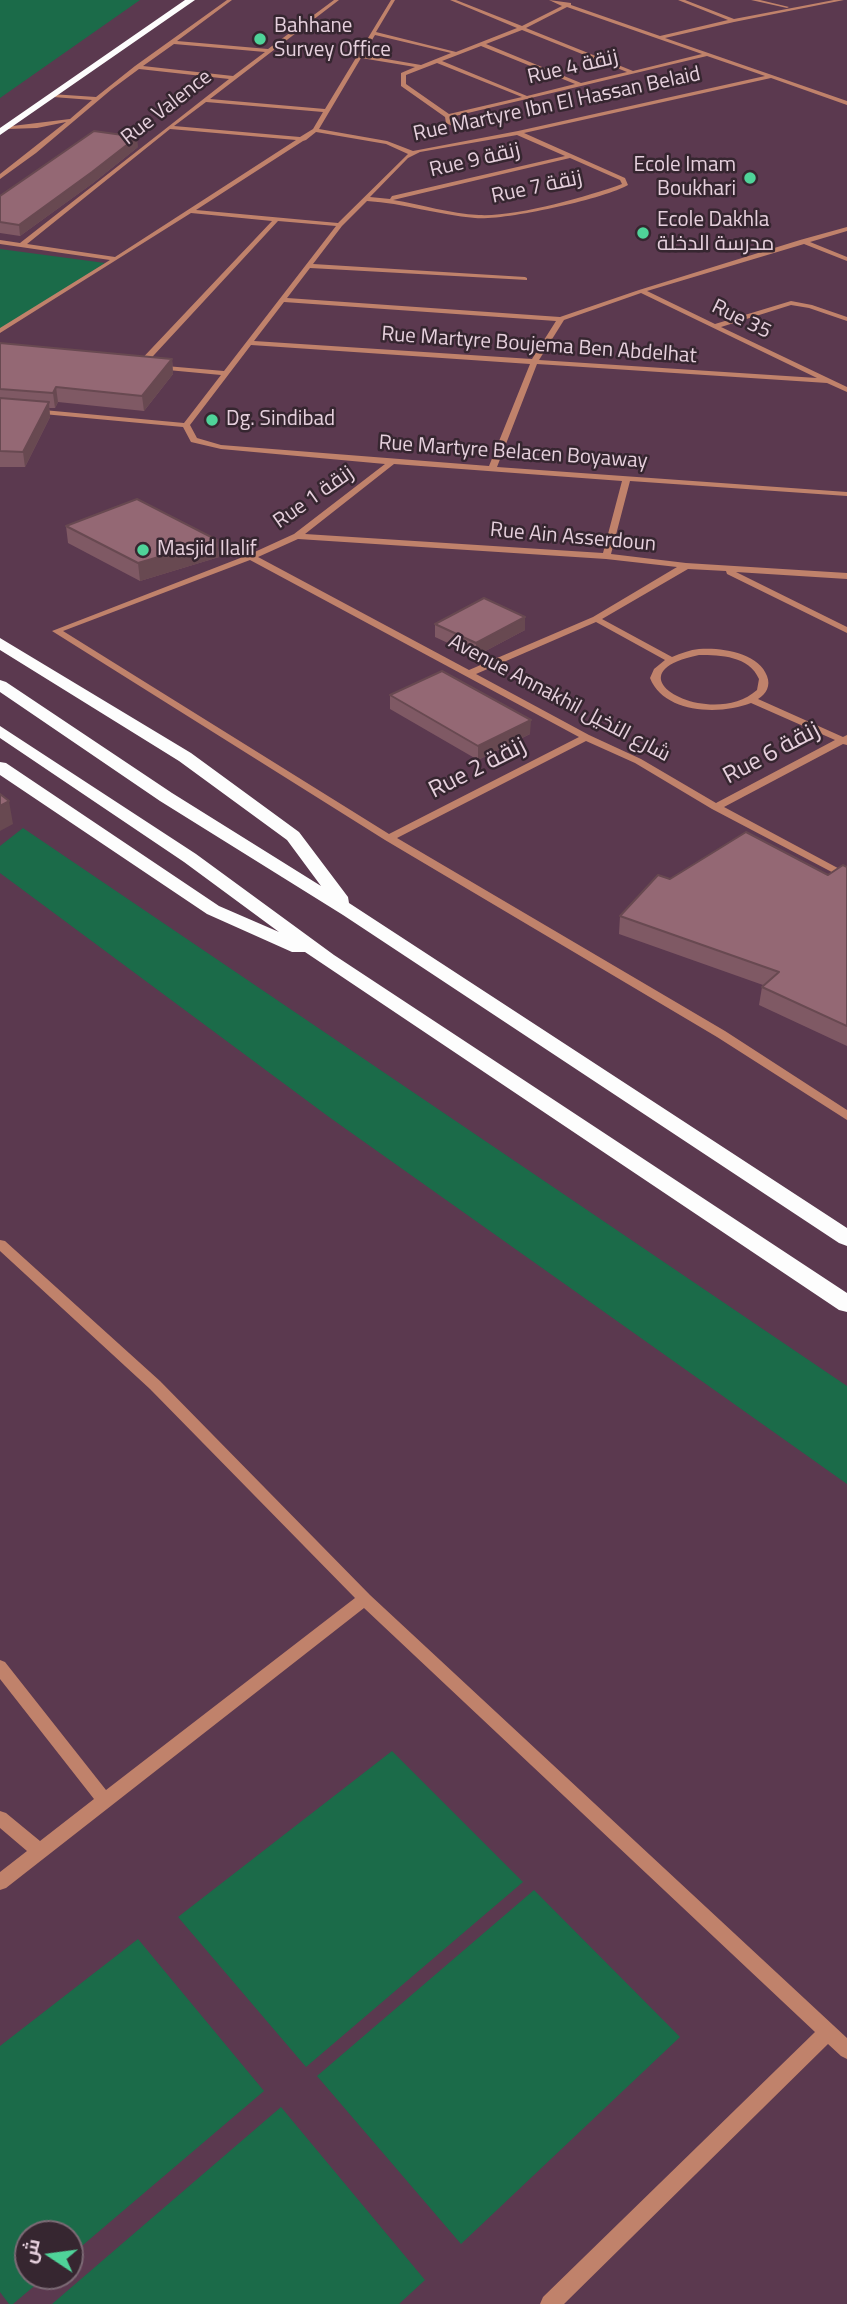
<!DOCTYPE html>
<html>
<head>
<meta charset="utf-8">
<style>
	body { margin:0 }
	#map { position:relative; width:847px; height:2304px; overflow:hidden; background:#5b394f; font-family:"Titillium Web",Cairo,sans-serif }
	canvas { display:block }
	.north { position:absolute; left:14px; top:2220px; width:70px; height:70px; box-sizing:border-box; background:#362630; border:2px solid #7c6a75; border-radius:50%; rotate:283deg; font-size:19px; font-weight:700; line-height:28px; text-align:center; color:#e6d0dd }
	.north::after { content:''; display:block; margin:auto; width:24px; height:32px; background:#4fd399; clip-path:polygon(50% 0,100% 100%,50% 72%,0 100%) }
</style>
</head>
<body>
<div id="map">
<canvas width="847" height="2304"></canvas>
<div class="north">ش</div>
</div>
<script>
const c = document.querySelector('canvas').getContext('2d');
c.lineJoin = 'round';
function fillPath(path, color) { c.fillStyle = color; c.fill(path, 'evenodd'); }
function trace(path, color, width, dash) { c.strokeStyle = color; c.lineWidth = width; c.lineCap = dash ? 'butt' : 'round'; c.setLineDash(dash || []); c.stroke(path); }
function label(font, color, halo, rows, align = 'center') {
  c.font = font + ' "Titillium Web",Cairo,sans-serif'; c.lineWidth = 5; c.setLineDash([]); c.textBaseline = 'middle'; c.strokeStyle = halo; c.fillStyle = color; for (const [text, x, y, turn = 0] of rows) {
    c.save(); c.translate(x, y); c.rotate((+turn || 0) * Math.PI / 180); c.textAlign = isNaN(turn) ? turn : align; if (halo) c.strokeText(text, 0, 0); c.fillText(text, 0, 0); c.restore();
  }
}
fillPath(new Path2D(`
	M 0,0 L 140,0 L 0,98 Z
	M 0,249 L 105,263 L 0,331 Z
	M 23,828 L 847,1386 L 847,1484 L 329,1117 L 0,873 L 0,846 Z
	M 392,1751 L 523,1882 L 306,2067 L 178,1917 Z
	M 534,1890 L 680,2037 L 461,2244 L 317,2076 Z
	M 138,1939 L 264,2091 L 70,2256 L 70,2234 L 28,2234 L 28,2276 L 46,2276 L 13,2304 L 9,2304 L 0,2292 L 0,2046 Z
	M 281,2107 L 425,2280 L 399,2304 L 52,2304 Z`), '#1b6b49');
fillPath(new Path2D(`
	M 227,0 L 232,0 L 177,41 L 268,49 L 334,0 L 339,0 L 210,99 L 325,109 L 391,0 L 395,0 L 376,32 L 456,52 L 517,28 L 450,0 L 456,0 L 522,26 L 562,6 L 549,0 L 571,3 L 571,5 L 660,36 L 728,20 L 678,0 L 685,0 L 734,19 L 834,0 L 844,0 L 734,22 L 665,38 L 847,101 L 847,105 L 771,78 L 524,133 L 625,178 L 628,185 C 604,199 503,221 475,218 C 438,215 403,203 367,201 L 342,226 L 313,264 L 525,277 L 527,278 L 527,280 L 310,268 L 287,298 L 560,317 L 639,290 L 800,240 L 847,227 L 847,231 L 810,242 L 847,257 L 847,261 L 804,244 L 647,291 L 715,324 L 791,301 L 812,305 L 847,317 L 847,321 L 809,308 L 791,305 L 721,327 L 847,387 L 847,392 L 827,383 L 537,364 L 497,467 L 847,492 L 847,496 L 630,481 L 611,554 L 686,563 L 847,573 L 847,579 L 736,572 L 847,627 L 847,633 L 727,574 L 726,571 L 688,569 L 602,619 L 672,657 C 681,653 690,650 699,649 C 721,647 759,653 767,676 C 771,686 766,694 758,699 L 843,737 L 847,735 L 847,745 L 843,744 L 724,807 L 847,873 L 847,880 L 712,809 L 635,763 L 586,741 L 397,838 L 725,1031 L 847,1110 L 847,1120 L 717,1037 L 385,840 L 52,631 L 248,555 L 294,534 L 385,464 L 221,449 L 191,442 L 183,427 L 0,410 L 0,406 L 184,423 L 221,375 L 157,369 L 154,369 L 154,365 L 224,371 L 336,226 L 278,221 L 142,368 L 135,366 L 272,221 L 191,213 L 0,333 L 0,328 L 110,260 L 0,244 L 0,240 L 20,243 L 229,79 L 139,69 L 112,89 L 36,153 L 0,179 L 0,174 L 66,122 L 37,128 L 7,129 L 4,127 L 70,119 L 92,100 L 53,97 L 51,94 L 96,97 L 135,66 ZM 567,7 L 702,54 L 633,71 L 526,28 ZM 522,30 L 627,72 L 581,83 L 486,44 ZM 375,35 L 451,53 L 421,65 L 363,55 ZM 174,44 L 265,52 L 233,76 L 143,66 ZM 481,46 L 575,84 L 527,96 L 442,61 ZM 707,56 L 765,76 L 518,131 L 413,151 L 387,141 L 319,129 L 361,58 L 415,67 L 401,73 L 401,86 L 445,117 L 446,123 L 463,131 L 465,128 L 451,121 L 451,117 ZM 437,63 L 522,97 L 449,114 L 406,84 L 406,75 ZM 206,102 L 323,112 L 313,129 L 300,137 L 174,126 ZM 170,129 L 296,140 L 115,257 L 27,244 ZM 316,132 L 386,144 L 408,154 L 338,223 L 196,210 L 303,141 L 306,140 ZM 517,135 L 565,156 L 392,196 L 390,199 L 370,197 L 408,158 L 420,152 ZM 570,158 L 620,180 L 622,184 C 586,197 516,217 479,215 C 450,214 421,204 393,200 ZM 641,293 L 817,378 L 539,360 L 564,320 ZM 284,302 L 556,321 L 532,359 L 254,341 ZM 251,345 L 530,364 L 489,466 L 221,445 L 197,438 L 190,425 ZM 394,464 L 622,481 L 603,553 L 305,534 ZM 298,539 L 606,559 L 677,567 L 593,617 L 469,670 L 258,557 ZM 250,560 L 579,737 L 389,834 L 63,631 ZM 596,622 L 665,660 L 654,669 L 650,678 C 664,714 721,715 751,703 L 835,740 L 716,803 L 641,759 L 589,735 L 476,674 ZM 699,655 C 721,655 749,656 759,679 L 757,690 C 711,731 604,674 699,655 Z
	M 751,0 L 760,0 L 789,7 L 787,8 Z
	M 0,1240 L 5,1241 L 160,1381 L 370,1595 L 847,2038 L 847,2059 L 841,2056 L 828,2044 L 564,2304 L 540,2304 L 543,2297 L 815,2032 L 364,1608 L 6,1888 L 0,1890 L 0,1872 L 27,1851 L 0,1828 L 0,1811 L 6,1813 L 40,1841 L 94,1799 L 0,1679 L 0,1660 L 5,1662 L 106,1790 L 355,1598 L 150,1389 L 0,1251 Z`), '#c0826b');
fillPath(new Path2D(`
	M 185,0 L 195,0 L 0,135 L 0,128 Z
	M 0,638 L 191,753 L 299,832 L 348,897 L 349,903 L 847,1228 L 847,1246 L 839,1243 L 343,915 L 160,801 L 0,692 L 0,680 L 6,682 L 172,793 L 321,886 L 287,840 L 179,761 L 0,650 Z
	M 0,726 L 196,854 L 334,955 L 847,1293 L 847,1312 L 839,1310 L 305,952 L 292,952 L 207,914 L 0,775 L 0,762 L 6,763 L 219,906 L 279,932 L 184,862 L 0,738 Z`), '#fdfdfd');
fillPath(new Path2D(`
	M 138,147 L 93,183 L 20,236 L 0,233 L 0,196 Z
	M 0,343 L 172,359 L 173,374 L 144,411 L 58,402 L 55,408 L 49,408 L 50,417 L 25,467 L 0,467 Z
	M 66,526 L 217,540 L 219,557 L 140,581 L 68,543 Z
	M 525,617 L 525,630 L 476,656 L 435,637 L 435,624 Z
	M 390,695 L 530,734 L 478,760 L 390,709 Z
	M 847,867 L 847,1046 L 759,1005 L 762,987 L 763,985 L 619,934 L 620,916 L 670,879 L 828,875 Z`), '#7f5964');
fillPath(new Path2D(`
	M 137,137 L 138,147 L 93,183 L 20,236 L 19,225 Z
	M 172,359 L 173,374 L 144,411 L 142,396 Z
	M 56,387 L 58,402 L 55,408 L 53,393 Z
	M 49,402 L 50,417 L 25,467 L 23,452 Z
	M 217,540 L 219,557 L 140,581 L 138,563 Z
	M 525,617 L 525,630 L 476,656 L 476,643 Z
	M 531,720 L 530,734 L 478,760 L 478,746 Z
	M 9,801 L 13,824 L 0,831 L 0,806 Z`), '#684951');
const building = new Path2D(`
	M 94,131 L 137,137 L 92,172 L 19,225 L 0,222 L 0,196 Z
	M 0,343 L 172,359 L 142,396 L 56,387 L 53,393 L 0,389 Z
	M 0,398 L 49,402 L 23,452 L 0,451 Z
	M 137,499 L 217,540 L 138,563 L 66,526 Z
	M 484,598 L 525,617 L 476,643 L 435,624 Z
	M 442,671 L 531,720 L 478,746 L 390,695 Z
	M 0,794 L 9,801 L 0,806 Z
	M 746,832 L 828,875 L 843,865 L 847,867 L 847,1026 L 762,987 L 779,972 L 620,916 L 658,875 L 670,879 Z`);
fillPath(building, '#946874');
trace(building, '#684951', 2);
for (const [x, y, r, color] of [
	[260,39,7,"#4fd399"],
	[750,178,7,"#4fd399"],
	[643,233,7,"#4fd399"],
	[212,420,7,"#4fd399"],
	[143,550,7,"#4fd399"]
]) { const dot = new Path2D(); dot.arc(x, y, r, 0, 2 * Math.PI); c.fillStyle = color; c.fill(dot); trace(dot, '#362630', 2.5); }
label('21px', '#e6d0dd', '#362630', [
	["Bahhane",274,27],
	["Survey Office",274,51],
	["Ecole Imam",736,166,"right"],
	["Boukhari",736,190,"right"],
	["Ecole Dakhla",657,221],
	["مدرسة الدخلة",657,245],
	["Dg. Sindibad",226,420],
	["Masjid Ilalif",157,550]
], 'left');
label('21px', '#e6d0dd', '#362630', [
	["Rue 4 زنقة",573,68,-13],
	["Rue Martyre Ibn El Hassan Belaid",557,105,-12],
	["Rue Valence",167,108,-38],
	["Rue 9 زنقة",475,161,-13],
	["Rue 7 زنقة",537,188,-12],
	["Rue 35",741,320,26],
	["Rue Martyre Boujema Ben Abdelhat",539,346,4],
	["Rue Martyre Belacen Boyaway",513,453,4],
	["Rue 1 زنقة",314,498,-35],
	["Rue Ain Asserdoun",573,538,5],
	["Avenue Annakhil شارع النخيل",559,699,28]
]);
label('24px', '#e6d0dd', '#362630', [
	["Rue 6 زنقة",772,754,-28],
	["Rue 2 زنقة",478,769,-27]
]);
</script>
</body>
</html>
